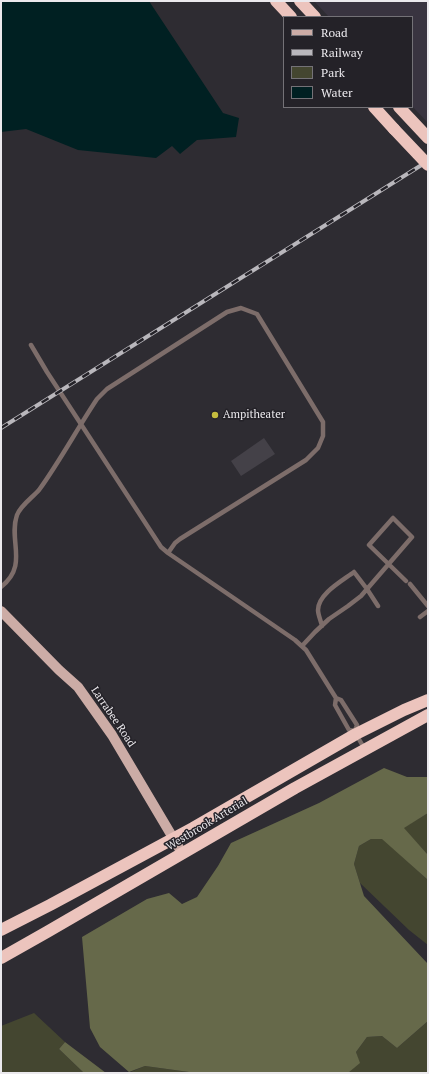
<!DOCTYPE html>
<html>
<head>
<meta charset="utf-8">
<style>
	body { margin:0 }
	#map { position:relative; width:429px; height:1074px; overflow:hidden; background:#2e2c32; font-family:"PT Serif",serif }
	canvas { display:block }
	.frame { position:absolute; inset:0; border:2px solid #ebe9ed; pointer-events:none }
	.legend { position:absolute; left:283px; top:16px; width:130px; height:92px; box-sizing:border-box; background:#242228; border:1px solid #747277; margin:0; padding:5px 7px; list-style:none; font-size:12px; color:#ebe9ed }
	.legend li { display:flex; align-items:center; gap:8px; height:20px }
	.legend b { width:20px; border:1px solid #747277 }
</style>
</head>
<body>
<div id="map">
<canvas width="429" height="1074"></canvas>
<div class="frame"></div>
<ul class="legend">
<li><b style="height:5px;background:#ccaca6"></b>Road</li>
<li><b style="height:5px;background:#b9b7bc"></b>Railway</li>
<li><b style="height:11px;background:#444630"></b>Park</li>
<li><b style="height:11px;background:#002022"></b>Water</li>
</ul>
</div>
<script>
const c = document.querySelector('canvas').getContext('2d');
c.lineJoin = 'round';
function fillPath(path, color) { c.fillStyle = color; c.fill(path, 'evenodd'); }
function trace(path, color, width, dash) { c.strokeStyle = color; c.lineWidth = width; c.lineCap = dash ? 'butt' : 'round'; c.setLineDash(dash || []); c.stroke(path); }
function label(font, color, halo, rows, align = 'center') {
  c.font = font + ' "PT Serif",serif'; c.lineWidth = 3; c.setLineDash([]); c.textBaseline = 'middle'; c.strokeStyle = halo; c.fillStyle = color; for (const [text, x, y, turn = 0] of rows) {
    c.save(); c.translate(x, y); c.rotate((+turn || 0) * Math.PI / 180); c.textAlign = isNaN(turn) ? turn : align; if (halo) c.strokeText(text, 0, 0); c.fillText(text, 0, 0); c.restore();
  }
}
fillPath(new Path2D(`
	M 314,1 L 428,1 L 428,123 L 412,106 L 412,17 L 329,17 Z`), '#393440');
fillPath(new Path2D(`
	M 428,813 L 428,855 L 403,828 Z
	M 371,839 L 383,839 L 428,880 L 428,945 L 409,930 L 360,883 L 354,864 L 359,846 Z
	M 34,1013 L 65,1042 L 59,1049 L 84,1073 L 1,1073 L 1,1026 Z
	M 428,1021 L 428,1073 L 348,1073 L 359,1063 L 356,1052 L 367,1037 L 382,1036 L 397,1048 Z
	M 145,1066 L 189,1072 L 209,1073 L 128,1073 Z`), '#444630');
fillPath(new Path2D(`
	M 384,768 L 407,777 L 428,777 L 428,813 L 404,828 L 428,855 L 428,880 L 382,839 L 371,839 L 359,846 L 354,864 L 364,896 L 428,964 L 428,1021 L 397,1048 L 382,1036 L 367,1037 L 356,1052 L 360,1063 L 348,1073 L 243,1073 L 241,1072 L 209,1073 L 189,1072 L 145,1066 L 129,1072 L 100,1047 L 90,1028 L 82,937 L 147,899 L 169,893 L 182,904 L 197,897 L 218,866 L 231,843 L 319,803 Z
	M 65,1042 L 106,1073 L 84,1073 L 59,1049 Z`), '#66694a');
fillPath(new Path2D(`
	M 1,1 L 149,1 L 223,113 L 239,118 L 236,137 L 197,140 L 180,154 L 172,146 L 156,158 L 78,150 L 26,129 L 1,132 Z`), '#002022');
fillPath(new Path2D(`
	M 264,438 L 275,454 L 241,476 L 231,461 Z`), '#444148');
trace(new Path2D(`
	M 31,345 L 47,372 L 161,547 L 168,553 L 295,640 L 306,650 L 336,698 L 335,705 L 349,730 L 355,731
	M 410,584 L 428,606
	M 1,587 C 29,565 8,541 17,515 C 21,505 32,498 39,490 C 60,461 77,429 97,399 L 107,389 L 227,312 L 241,308 L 257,314 L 323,422 L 323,436 L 318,448 L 306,460 L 180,539 L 175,543 L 168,553
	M 420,617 L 428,611
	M 322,626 C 321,621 318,615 318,610 C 318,594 342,581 354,572 L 367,589 L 378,606
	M 302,646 L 315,632 L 329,619 L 348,606 L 361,596 L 412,537 L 393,518 L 369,545 L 406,581
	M 336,698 L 341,700 L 357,725 L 355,731
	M 356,734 L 364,748`), '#7d6d6a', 4.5);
trace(new Path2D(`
	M 1,611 L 59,670 L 78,687 L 112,735 L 182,853`), '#ccaca6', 10);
trace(new Path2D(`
	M 276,1 L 291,17
	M 300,1 L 315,17
	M 374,107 L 394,129
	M 399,107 L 428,138
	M 1,930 L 50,905 L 193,828 L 356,734 L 404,710 L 428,700
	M 1,958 L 47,932 L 295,788 L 428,715`), '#ecc4bd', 12);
const rail = new Path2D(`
	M 1,428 L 428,161`);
trace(rail, '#b9b7bc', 4);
trace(rail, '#242228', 2.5, [8]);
trace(new Path2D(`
	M 394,129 L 428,165`), '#ecc4bd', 12);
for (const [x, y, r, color] of [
	[215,415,4,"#c4bc3e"]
]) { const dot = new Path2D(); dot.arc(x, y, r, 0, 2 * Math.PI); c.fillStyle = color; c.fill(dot); trace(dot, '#242228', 1.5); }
label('11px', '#ebe9ed', '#242228', [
	["Ampitheater",223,415]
], 'left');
label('11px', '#ebe9ed', '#242228', [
	["Larrabee Road",113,717,56],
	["Westbrook Arterial",207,824,-31]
]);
</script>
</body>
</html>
